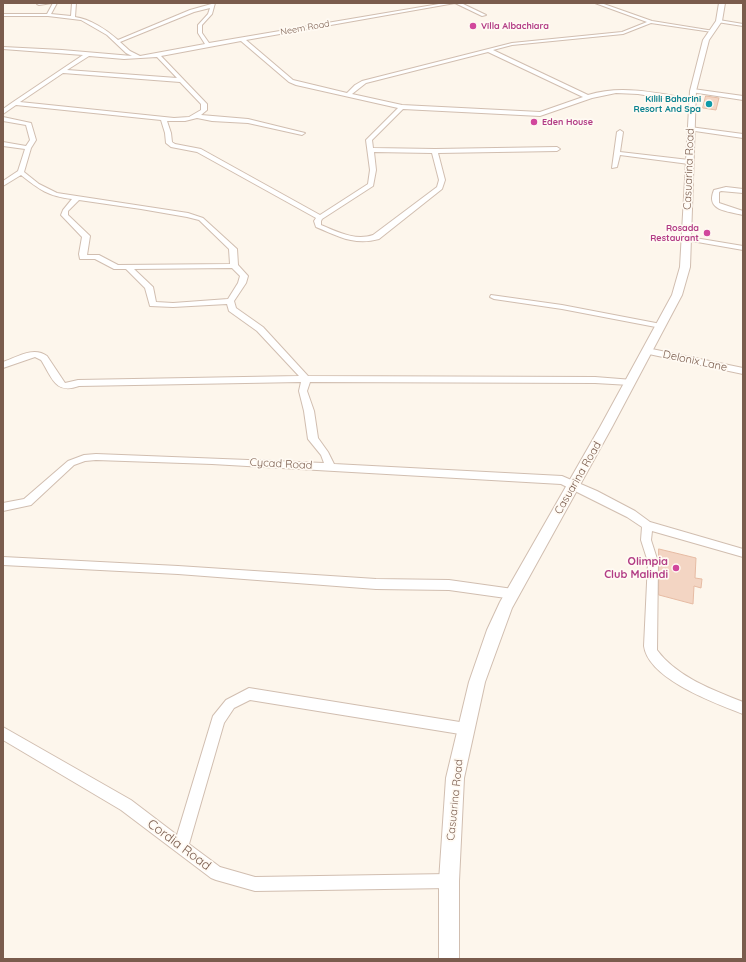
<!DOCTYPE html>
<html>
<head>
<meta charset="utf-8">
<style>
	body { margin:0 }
	#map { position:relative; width:746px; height:962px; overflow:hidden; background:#fdf6ec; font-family:Quicksand,sans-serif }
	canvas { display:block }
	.frame { position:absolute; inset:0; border:4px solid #7a5c4d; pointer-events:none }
</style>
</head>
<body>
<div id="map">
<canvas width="746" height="962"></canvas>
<div class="frame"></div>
</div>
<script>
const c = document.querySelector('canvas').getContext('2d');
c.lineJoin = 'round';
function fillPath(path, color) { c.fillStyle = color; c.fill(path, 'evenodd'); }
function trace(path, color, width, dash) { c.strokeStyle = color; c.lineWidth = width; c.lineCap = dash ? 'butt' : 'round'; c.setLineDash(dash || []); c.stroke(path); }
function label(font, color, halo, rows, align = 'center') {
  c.font = font + ' Quicksand,sans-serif'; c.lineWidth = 3.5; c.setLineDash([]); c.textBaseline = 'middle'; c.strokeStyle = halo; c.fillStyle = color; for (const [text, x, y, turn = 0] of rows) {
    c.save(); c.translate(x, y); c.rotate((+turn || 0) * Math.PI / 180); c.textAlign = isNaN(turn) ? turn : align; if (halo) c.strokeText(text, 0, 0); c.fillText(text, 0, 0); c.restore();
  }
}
const building = new Path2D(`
	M 706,96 L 719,98 L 716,110 L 703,108 Z
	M 659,549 L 696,558 L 695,578 L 702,579 L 701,588 L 694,586 L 693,604 L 659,595 Z`);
fillPath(building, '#f3d5c3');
trace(building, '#e6bba3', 1);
const minor = new Path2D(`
	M 38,3 L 52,3 L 39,5 L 37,4 Z
	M 53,3 L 57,3 L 51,14 L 71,16 L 72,3 L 76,3 L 75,17 C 90,19 107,30 118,40 L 190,10 L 215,3 L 212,14 L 202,25 L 202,33 L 209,43 L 445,3 L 461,3 L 486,15 L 482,16 L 455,3 L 246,40 L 293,80 L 347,93 L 355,85 L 362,81 L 512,43 L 622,32 L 647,22 L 595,3 L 601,3 L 652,21 L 714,31 L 712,32 L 651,23 L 623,34 L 512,45 L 493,50 L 588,95 C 617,86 645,91 675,96 C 681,98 690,98 696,101 L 693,103 L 638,94 L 616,93 L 592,98 L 540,116 L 403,109 L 372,140 L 373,148 L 435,149 L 557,147 L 560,149 L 557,151 L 438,153 L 445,180 L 442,189 L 379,239 C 354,246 338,236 316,227 L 314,221 L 316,218 L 197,152 L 171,147 L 166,143 L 165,133 L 161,120 L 16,105 L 3,114 L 3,109 L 13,102 L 83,55 L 3,49 L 3,47 L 62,50 L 132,56 L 126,53 L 107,35 L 81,20 L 48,16 L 3,16 L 3,14 L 47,14 ZM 210,8 L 208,14 L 198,25 L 198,33 L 205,44 L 140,56 L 130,51 L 120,42 L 194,12 ZM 241,41 L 289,82 L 296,85 L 398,108 L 366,140 L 370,170 L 368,184 L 320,215 L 201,149 L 175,144 L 172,142 L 171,133 L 167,121 L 185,121 L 197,118 L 212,121 L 248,123 L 302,135 L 305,133 L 248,119 L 201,115 L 207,110 L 207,104 L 161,56 ZM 488,52 L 583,97 L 540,112 L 402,105 L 352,94 L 366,83 ZM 89,56 L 124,59 L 157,57 L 177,78 L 67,70 ZM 63,73 L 180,82 L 201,104 L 201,110 L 189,117 L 174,118 L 20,102 ZM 374,152 L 432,153 L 439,180 L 437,187 L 373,235 C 355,241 338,232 321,225 L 321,221 L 322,219 L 373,186 L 376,170 Z
	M 719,20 L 743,24 L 743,26 L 717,22 Z
	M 693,89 L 743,96 L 743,100 L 691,92 L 691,90 Z
	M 3,117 L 31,123 L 36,140 L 31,148 L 24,172 L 39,184 L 57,193 L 188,213 L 203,218 L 237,249 L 238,265 L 248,276 L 246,283 L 234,301 L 236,308 L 263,327 L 308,376 L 595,377 L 633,380 L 634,382 L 630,385 L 595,383 L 310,382 L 307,391 L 314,411 L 318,438 L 328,452 L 334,464 L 562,476 L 597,491 L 635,511 L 650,522 L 743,549 L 743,557 L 652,531 L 651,540 L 658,562 L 657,650 C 677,677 713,690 743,702 L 743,714 C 715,703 648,679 644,646 L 648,562 L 641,540 L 642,527 L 627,517 L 561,484 L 212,464 L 96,460 L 85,461 L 74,465 L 31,505 L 3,511 L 3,503 L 24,499 L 68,461 L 84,455 L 96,454 L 324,463 L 321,455 L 308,439 L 304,411 L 299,391 L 301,382 L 79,386 C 55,395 52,377 41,360 L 35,357 L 3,368 L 3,362 C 17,357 34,346 47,356 L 65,383 L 78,380 L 299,376 L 257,331 L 229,311 L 227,304 L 173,307 L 150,306 L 145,288 L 126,269 L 114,269 L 95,259 L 80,259 L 79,254 L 82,237 L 61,215 L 63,210 L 72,199 C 48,196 40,190 21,175 L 3,186 L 3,181 L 18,171 L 25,149 L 3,146 L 3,142 L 26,146 L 30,140 L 26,125 L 3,121 ZM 79,200 L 141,209 L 187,217 L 199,220 L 229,249 L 230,264 L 118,265 L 99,255 L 87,255 L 90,236 L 68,215 L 68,211 ZM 232,268 L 240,276 L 238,283 L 228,299 L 173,303 L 156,302 L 153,287 L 134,269 Z
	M 690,127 L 743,134 L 743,138 L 688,130 L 688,128 Z
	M 620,130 L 623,132 L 620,152 L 689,160 L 692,162 L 689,164 L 620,155 L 617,167 L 612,168 L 617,132 Z
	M 726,187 L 743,189 L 743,193 L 721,191 L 719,192 L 719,203 L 743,211 L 743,215 C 728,211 705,211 714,190 Z
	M 683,236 L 743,246 L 743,250 L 686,240 L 682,238 Z
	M 491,295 L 562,305 L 661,324 L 665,326 L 661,328 L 562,309 L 494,299 L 490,297 Z
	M 647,348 L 743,368 L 743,374 L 644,353 L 643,351 L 644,349 Z
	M 3,557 L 178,566 L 376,579 L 449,580 L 513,589 L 517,591 L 519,594 L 517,597 L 513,599 L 449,590 L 376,589 L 178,574 L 3,565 Z
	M 249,688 L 466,723 L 471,725 L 472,729 L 471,733 L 466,735 L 250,700 L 234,708 L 224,723 L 189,844 L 220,867 L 255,877 L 449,874 L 454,876 L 456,881 L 454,886 L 449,888 L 255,891 L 216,880 L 211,878 L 121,810 L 3,740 L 3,727 L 131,800 L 177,835 L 213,716 L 226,700 Z`);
const tertiary = new Path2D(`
	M 719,3 L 725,3 L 722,21 L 709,40 L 696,91 L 690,267 L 682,295 L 612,427 L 512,608 L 485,682 L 464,778 L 459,881 L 459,959 L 439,959 L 439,881 L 446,778 L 469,682 L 487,630 L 500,602 L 600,427 L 672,295 L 680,267 L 690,91 L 703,40 L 716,21 Z`);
trace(minor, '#d1beb0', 2);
trace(tertiary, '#d1beb0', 2);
fillPath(minor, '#fff');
fillPath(tertiary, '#fff');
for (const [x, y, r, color] of [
	[473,26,4,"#d1479c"],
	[709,104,4,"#0f9aa8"],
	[534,122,4,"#d1479c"],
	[707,233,4,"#d1479c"],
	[676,568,4,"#d1479c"]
]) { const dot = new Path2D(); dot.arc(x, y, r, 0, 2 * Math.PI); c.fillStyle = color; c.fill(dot); trace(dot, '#fffaf3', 1.5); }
label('bold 9px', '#b23c85', '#fffaf3', [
	["Villa Albachiara",481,26],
	["Eden House",542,122],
	["Rosada",699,228,"right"],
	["Restaurant",699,238,"right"]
], 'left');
label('9px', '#7a5c4d', '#fffaf3', [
	["Neem Road",305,28,-10]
]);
label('bold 9px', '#0d838f', '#fffaf3', [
	["Kilili Baharini",701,99],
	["Resort And Spa",701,109]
], 'right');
label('11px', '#7a5c4d', '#fffaf3', [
	["Casuarina Road",689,169,-88],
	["Delonix Lane",695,361,12],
	["Cycad Road",281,464,3],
	["Casuarina Road",578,478,-60],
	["Casuarina Road",455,800,-84]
]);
label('bold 11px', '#b23c85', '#fffaf3', [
	["Olimpia",668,562],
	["Club Malindi",668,575]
], 'right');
label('13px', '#7a5c4d', '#fffaf3', [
	["Cordia Road",179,845,37]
]);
</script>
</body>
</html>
